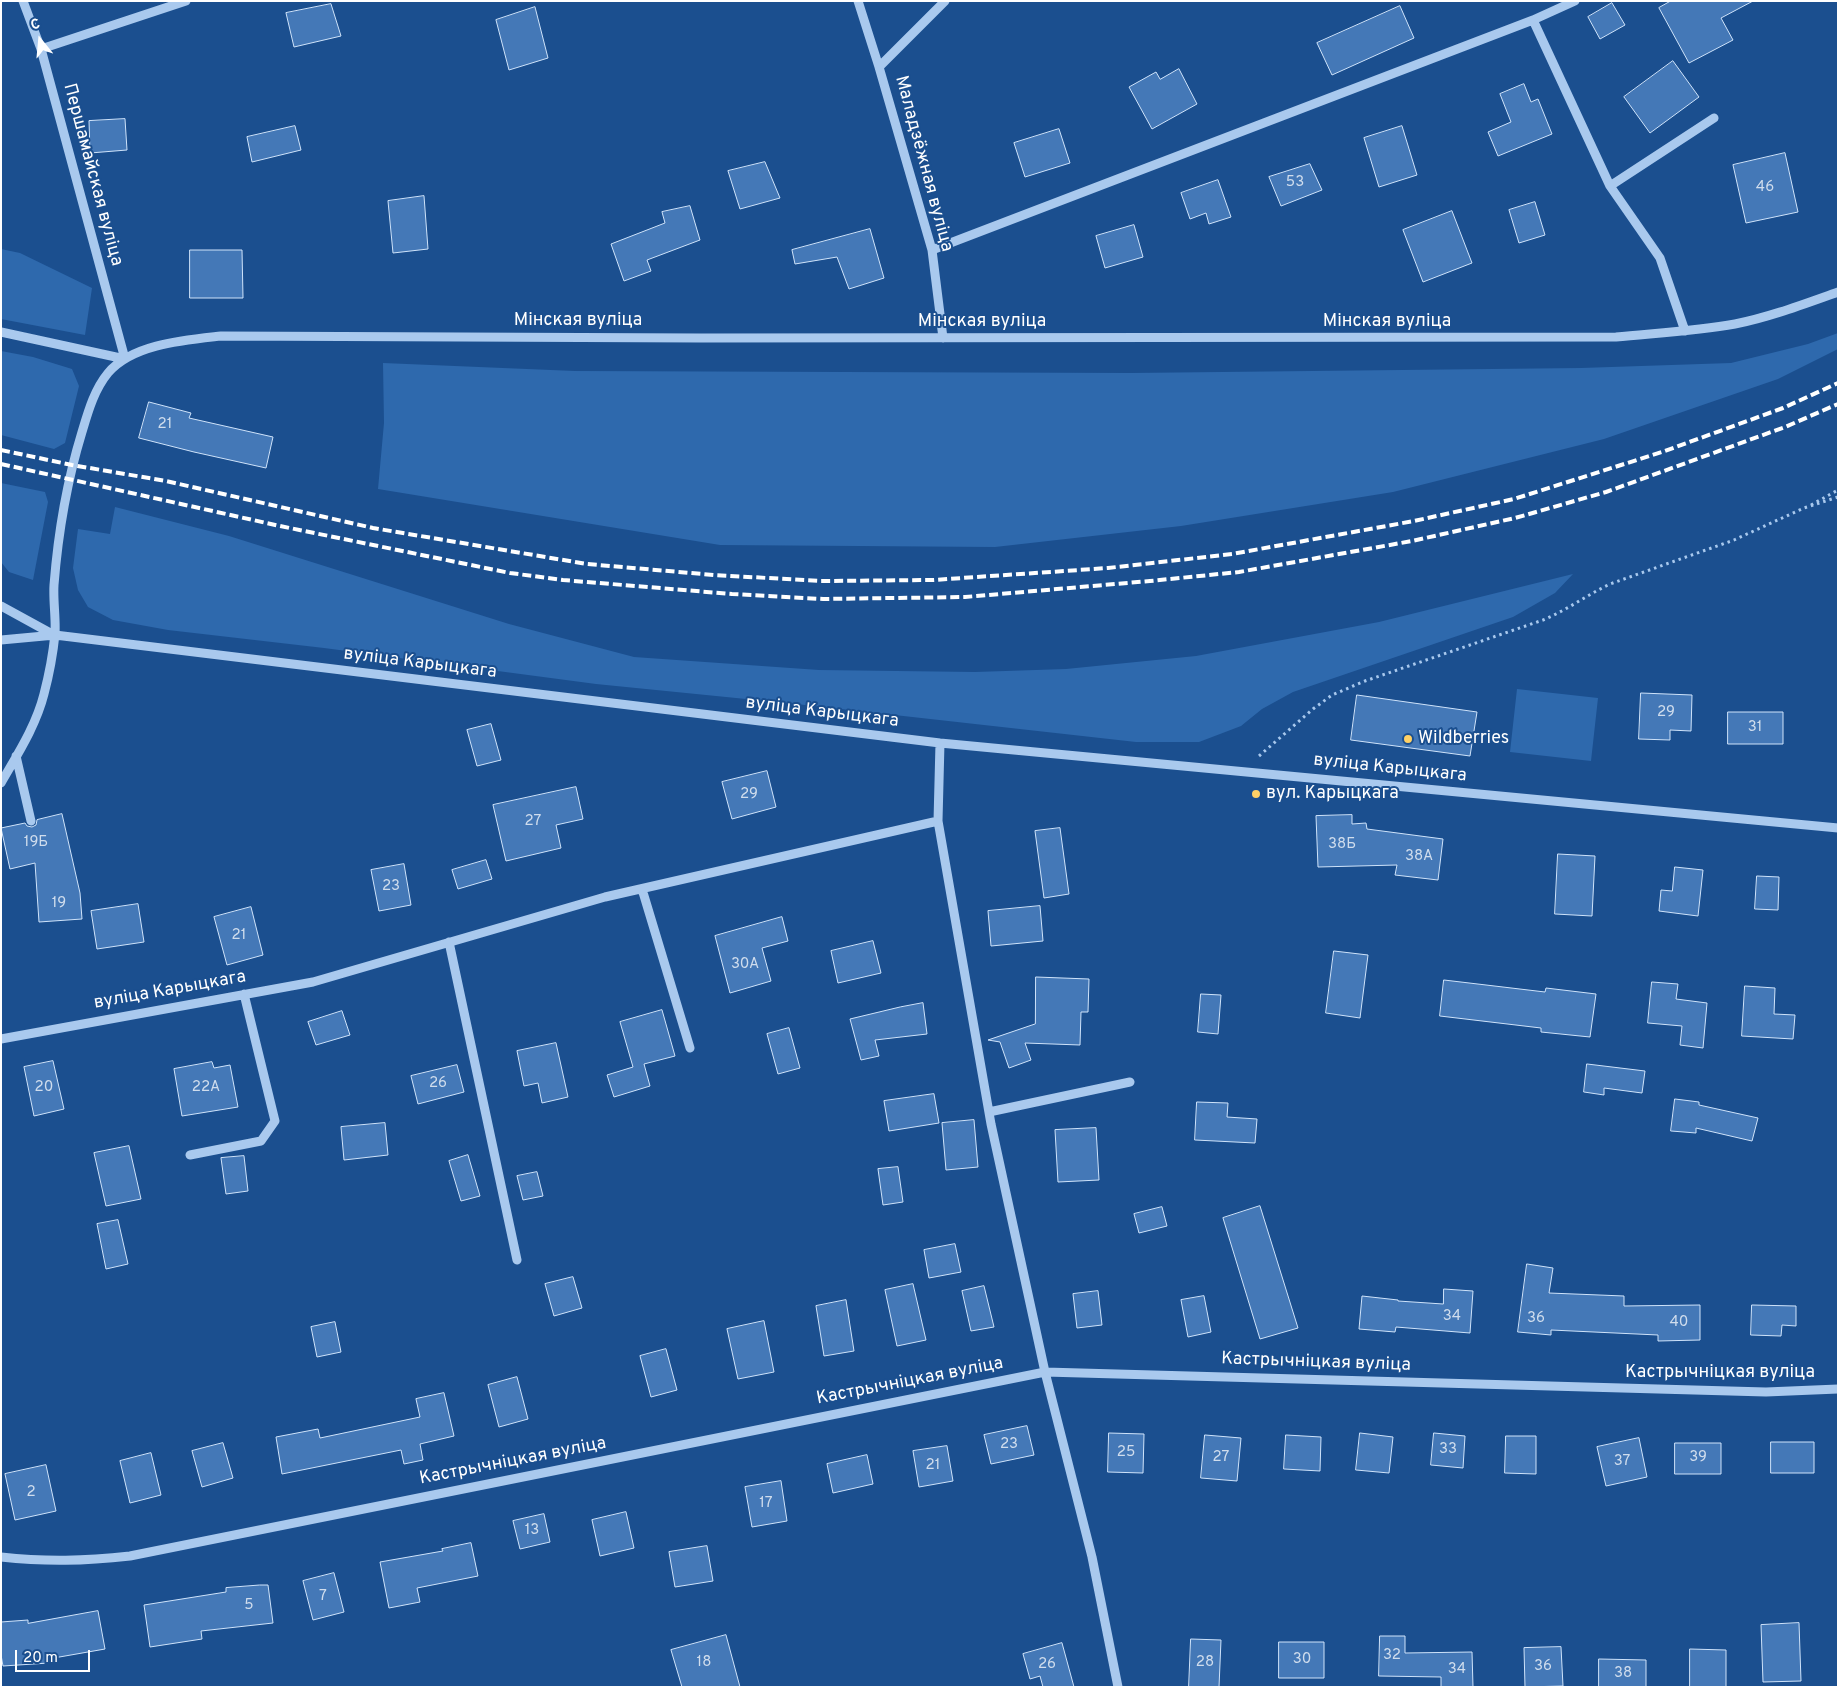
<!DOCTYPE html>
<html>
<head>
<meta charset="utf-8">
<style>
	body { margin:0 }
	#map { position:relative; width:1839px; height:1688px; overflow:hidden; background:#1b4f8f; font-family:Overpass,sans-serif }
	canvas { display:block }
	.frame { position:absolute; inset:0; border:2px solid #fff; pointer-events:none }
	.north { position:absolute; left:15px; top:15px; width:50px; height:50px; -webkit-text-stroke:4px #1b4f8f; paint-order:stroke; rotate:343deg; font-size:14px; font-weight:700; line-height:20px; text-align:center; color:#fff }
	.north::after { content:''; display:block; margin:auto; width:18px; height:22px; background:#fff; clip-path:polygon(50% 0,100% 100%,50% 72%,0 100%) }
	.scale { position:absolute; left:15px; top:1650px; width:75px; height:22px; box-sizing:border-box; border:2px solid #fff; border-top:0; padding-left:6px; font-size:15px; line-height:18px; white-space:nowrap; color:#fff; -webkit-text-stroke:4px #1b4f8f; paint-order:stroke }
</style>
</head>
<body>
<div id="map">
<canvas width="1839" height="1688"></canvas>
<div class="frame"></div>
<div class="north">С</div>
<div class="scale">20 m</div>
</div>
<script>
const c = document.querySelector('canvas').getContext('2d');
c.lineJoin = 'round';
function fillPath(path, color) { c.fillStyle = color; c.fill(path, 'evenodd'); }
function trace(path, color, width, dash) { c.strokeStyle = color; c.lineWidth = width; c.lineCap = dash ? 'butt' : 'round'; c.setLineDash(dash || []); c.stroke(path); }
function label(font, color, halo, rows, align = 'center') {
  c.font = font + ' Overpass,sans-serif'; c.lineWidth = 4; c.setLineDash([]); c.textBaseline = 'middle'; c.strokeStyle = halo; c.fillStyle = color; for (const [text, x, y, turn = 0] of rows) {
    c.save(); c.translate(x, y); c.rotate((+turn || 0) * Math.PI / 180); c.textAlign = isNaN(turn) ? turn : align; if (halo) c.strokeText(text, 0, 0); c.fillText(text, 0, 0); c.restore();
  }
}
fillPath(new Path2D(`
	M 1,249 L 20,253 L 92,288 L 85,335 L 1,319 Z
	M 1838,333 L 1838,349 L 1778,379 L 1604,439 L 1393,492 L 1181,526 L 995,547 L 720,545 L 378,489 L 384,423 L 383,363 L 575,371 L 843,372 L 1131,373 L 1581,368 L 1731,363 L 1808,344 Z
	M 1,351 L 33,357 L 72,369 L 79,386 L 65,443 L 54,449 L 1,435 Z
	M 1,483 L 45,492 L 48,502 L 33,580 L 9,572 L 1,562 Z
	M 115,507 L 229,536 L 509,624 L 634,657 L 819,670 L 975,672 L 1066,669 L 1196,656 L 1379,622 L 1573,574 L 1555,593 L 1513,617 L 1293,692 L 1262,709 L 1241,726 L 1199,742 L 1136,742 L 796,704 L 596,684 L 324,648 L 168,630 L 113,620 L 88,607 L 78,590 L 73,568 L 78,529 L 110,534 Z
	M 1517,689 L 1598,698 L 1591,761 L 1510,752 Z`), '#2e69ad');
const building = new Path2D(`
	M 1671,1 L 1753,1 L 1721,18 L 1733,40 L 1689,63 L 1659,8 Z
	M 1612,3 L 1625,25 L 1600,39 L 1588,17 Z
	M 331,4 L 341,36 L 294,47 L 286,13 Z
	M 1400,6 L 1414,38 L 1332,75 L 1317,43 Z
	M 535,7 L 548,58 L 509,70 L 496,20 Z
	M 1673,61 L 1699,97 L 1650,133 L 1624,97 Z
	M 1179,69 L 1197,104 L 1152,129 L 1129,87 L 1156,72 L 1160,79 Z
	M 1524,84 L 1531,102 L 1538,99 L 1552,134 L 1498,156 L 1488,132 L 1511,122 L 1500,94 Z
	M 125,119 L 127,150 L 90,153 L 89,121 Z
	M 295,126 L 301,150 L 252,162 L 247,137 Z
	M 1402,126 L 1417,175 L 1379,187 L 1364,138 Z
	M 1059,129 L 1070,163 L 1025,177 L 1014,143 Z
	M 1785,153 L 1798,212 L 1746,223 L 1733,165 Z
	M 765,162 L 780,198 L 740,209 L 728,171 Z
	M 1310,164 L 1322,190 L 1281,206 L 1269,177 Z
	M 1218,180 L 1231,217 L 1209,224 L 1206,213 L 1190,219 L 1181,193 Z
	M 424,196 L 428,249 L 393,253 L 388,201 Z
	M 1535,202 L 1545,235 L 1519,243 L 1509,210 Z
	M 690,206 L 700,240 L 647,260 L 651,271 L 624,281 L 611,244 L 665,223 L 662,212 Z
	M 1452,211 L 1472,263 L 1423,282 L 1403,230 Z
	M 1134,225 L 1143,257 L 1105,268 L 1096,236 Z
	M 870,229 L 884,278 L 849,289 L 837,257 L 795,264 L 792,250 Z
	M 190,250 L 242,250 L 243,298 L 190,298 Z
	M 149,402 L 191,413 L 189,418 L 273,437 L 266,468 L 194,452 L 139,438 Z
	M 1641,693 L 1692,695 L 1691,731 L 1670,730 L 1670,740 L 1639,739 Z
	M 1357,695 L 1477,712 L 1470,756 L 1351,740 Z
	M 1728,712 L 1783,712 L 1783,744 L 1728,744 Z
	M 491,724 L 501,760 L 477,766 L 467,730 Z
	M 767,771 L 776,807 L 732,819 L 722,782 Z
	M 576,787 L 583,819 L 556,825 L 561,848 L 506,861 L 493,805 Z
	M 62,814 L 80,893 L 82,919 L 39,922 L 35,863 L 10,869 L 1,828 L 25,823 L 27,826 L 32,827 L 36,825 L 37,820 Z
	M 1352,815 L 1352,824 L 1366,823 L 1367,829 L 1443,839 L 1438,880 L 1395,875 L 1397,865 L 1318,867 L 1316,816 Z
	M 1060,828 L 1069,894 L 1044,898 L 1035,831 Z
	M 1558,854 L 1595,856 L 1592,916 L 1555,914 Z
	M 486,860 L 492,879 L 458,889 L 452,870 Z
	M 404,864 L 411,905 L 379,911 L 371,870 Z
	M 1675,867 L 1703,870 L 1698,916 L 1659,911 L 1661,890 L 1672,891 Z
	M 1757,876 L 1779,877 L 1778,910 L 1755,909 Z
	M 138,904 L 144,942 L 97,949 L 91,911 Z
	M 1040,906 L 1043,941 L 991,946 L 988,911 Z
	M 251,907 L 263,955 L 227,965 L 214,917 Z
	M 782,917 L 788,941 L 762,948 L 771,981 L 730,993 L 715,936 Z
	M 873,941 L 881,973 L 838,983 L 831,951 Z
	M 1334,951 L 1368,955 L 1360,1018 L 1326,1013 Z
	M 1036,977 L 1089,979 L 1088,1012 L 1081,1012 L 1080,1045 L 1025,1043 L 1031,1060 L 1009,1068 L 1000,1042 L 988,1040 L 1035,1024 Z
	M 1444,980 L 1545,992 L 1546,988 L 1596,994 L 1590,1037 L 1541,1032 L 1541,1028 L 1440,1016 Z
	M 1652,982 L 1678,984 L 1676,999 L 1707,1003 L 1703,1048 L 1680,1045 L 1682,1026 L 1648,1023 Z
	M 1745,986 L 1775,988 L 1774,1014 L 1795,1015 L 1793,1039 L 1742,1036 Z
	M 1201,994 L 1221,995 L 1218,1034 L 1198,1032 Z
	M 923,1003 L 927,1034 L 875,1040 L 879,1056 L 861,1060 L 850,1019 L 900,1007 Z
	M 662,1010 L 675,1056 L 644,1064 L 650,1086 L 614,1097 L 607,1075 L 633,1067 L 620,1022 Z
	M 342,1011 L 350,1035 L 316,1045 L 308,1022 Z
	M 789,1028 L 800,1068 L 778,1074 L 767,1034 Z
	M 556,1043 L 568,1097 L 542,1103 L 538,1083 L 524,1086 L 517,1051 Z
	M 53,1061 L 64,1109 L 34,1116 L 24,1067 Z
	M 212,1062 L 214,1068 L 230,1065 L 238,1107 L 182,1116 L 174,1069 Z
	M 1587,1064 L 1645,1071 L 1642,1093 L 1604,1088 L 1604,1095 L 1584,1092 Z
	M 457,1065 L 464,1092 L 418,1104 L 411,1076 Z
	M 934,1094 L 939,1123 L 889,1131 L 884,1101 Z
	M 1675,1099 L 1699,1102 L 1699,1105 L 1758,1118 L 1752,1141 L 1696,1128 L 1696,1133 L 1671,1131 Z
	M 1197,1102 L 1228,1103 L 1227,1117 L 1257,1119 L 1255,1143 L 1195,1140 Z
	M 974,1120 L 978,1167 L 946,1170 L 942,1123 Z
	M 385,1123 L 388,1155 L 344,1160 L 341,1127 Z
	M 1096,1128 L 1099,1180 L 1058,1182 L 1055,1130 Z
	M 129,1146 L 141,1199 L 106,1206 L 94,1153 Z
	M 468,1155 L 480,1196 L 461,1201 L 449,1161 Z
	M 244,1156 L 248,1191 L 226,1194 L 221,1158 Z
	M 898,1167 L 903,1202 L 883,1205 L 878,1169 Z
	M 537,1172 L 543,1196 L 523,1200 L 517,1176 Z
	M 1260,1206 L 1298,1328 L 1260,1339 L 1223,1218 Z
	M 1162,1207 L 1167,1226 L 1139,1233 L 1134,1214 Z
	M 118,1220 L 128,1264 L 106,1269 L 97,1224 Z
	M 955,1244 L 961,1272 L 929,1278 L 924,1250 Z
	M 1527,1264 L 1553,1268 L 1549,1293 L 1624,1296 L 1624,1306 L 1700,1305 L 1700,1340 L 1658,1341 L 1658,1335 L 1551,1330 L 1551,1335 L 1518,1332 Z
	M 573,1277 L 582,1308 L 554,1316 L 545,1284 Z
	M 913,1284 L 926,1340 L 897,1346 L 885,1290 Z
	M 984,1286 L 994,1327 L 971,1331 L 962,1291 Z
	M 1444,1289 L 1473,1291 L 1470,1333 L 1396,1327 L 1395,1332 L 1359,1329 L 1362,1296 L 1398,1300 L 1398,1301 L 1443,1304 Z
	M 1098,1291 L 1102,1325 L 1077,1328 L 1073,1294 Z
	M 1204,1296 L 1211,1332 L 1188,1337 L 1181,1300 Z
	M 846,1300 L 854,1351 L 824,1356 L 816,1306 Z
	M 1752,1305 L 1796,1306 L 1796,1326 L 1782,1325 L 1781,1336 L 1751,1335 Z
	M 764,1321 L 774,1372 L 738,1379 L 727,1329 Z
	M 335,1322 L 341,1352 L 317,1357 L 311,1327 Z
	M 666,1349 L 677,1390 L 651,1397 L 640,1356 Z
	M 517,1377 L 528,1419 L 499,1427 L 488,1385 Z
	M 444,1393 L 454,1436 L 420,1444 L 423,1460 L 404,1464 L 401,1450 L 282,1474 L 276,1437 L 318,1429 L 320,1438 L 420,1417 L 416,1399 Z
	M 1027,1426 L 1034,1455 L 991,1464 L 984,1435 Z
	M 1109,1433 L 1144,1434 L 1143,1473 L 1108,1472 Z
	M 1360,1433 L 1393,1437 L 1389,1473 L 1356,1470 Z
	M 1434,1433 L 1465,1436 L 1463,1468 L 1431,1465 Z
	M 1205,1435 L 1241,1438 L 1237,1481 L 1201,1478 Z
	M 1286,1435 L 1321,1437 L 1320,1471 L 1284,1469 Z
	M 1506,1436 L 1536,1436 L 1536,1474 L 1505,1473 Z
	M 1639,1438 L 1647,1477 L 1606,1486 L 1597,1447 Z
	M 1771,1442 L 1814,1442 L 1814,1473 L 1771,1473 Z
	M 223,1443 L 233,1478 L 202,1487 L 192,1451 Z
	M 1675,1443 L 1721,1443 L 1721,1474 L 1675,1474 Z
	M 947,1446 L 953,1481 L 919,1487 L 913,1451 Z
	M 151,1453 L 161,1495 L 130,1503 L 120,1461 Z
	M 867,1455 L 873,1484 L 833,1493 L 827,1464 Z
	M 46,1465 L 56,1511 L 15,1520 L 5,1474 Z
	M 781,1481 L 787,1521 L 752,1527 L 745,1487 Z
	M 626,1512 L 634,1548 L 600,1556 L 592,1520 Z
	M 544,1514 L 550,1542 L 520,1549 L 513,1521 Z
	M 471,1543 L 478,1576 L 417,1588 L 420,1602 L 389,1608 L 380,1562 L 443,1551 L 442,1549 Z
	M 707,1546 L 713,1581 L 675,1587 L 669,1552 Z
	M 334,1573 L 344,1612 L 313,1620 L 303,1581 Z
	M 260,1585 L 268,1585 L 273,1623 L 201,1631 L 202,1639 L 150,1647 L 144,1605 L 226,1592 L 226,1588 Z
	M 98,1611 L 105,1649 L 48,1659 L 49,1663 L 3,1666 L 1,1655 L 1,1622 L 28,1620 L 28,1623 Z
	M 1799,1623 L 1801,1681 L 1763,1682 L 1761,1625 Z
	M 726,1635 L 740,1687 L 682,1687 L 671,1650 Z
	M 1380,1636 L 1405,1636 L 1405,1653 L 1472,1652 L 1473,1687 L 1441,1687 L 1441,1677 L 1379,1676 Z
	M 1191,1639 L 1221,1640 L 1219,1687 L 1189,1687 Z
	M 1279,1642 L 1324,1642 L 1324,1678 L 1279,1678 Z
	M 1062,1643 L 1074,1687 L 1043,1687 L 1040,1676 L 1030,1679 L 1023,1654 Z
	M 1561,1647 L 1563,1686 L 1525,1687 L 1524,1648 Z
	M 1690,1649 L 1726,1650 L 1726,1687 L 1690,1687 Z
	M 1599,1659 L 1646,1660 L 1646,1687 L 1599,1687 Z`);
fillPath(building, '#4478b7');
trace(building, '#cfe3fa', 1);
trace(new Path2D(`
	M 1811,505 L 1838,490
	M 1259,756 L 1313,709 L 1332,695 L 1365,681 L 1543,620 C 1567,610 1587,595 1610,584 L 1734,540 L 1804,508 L 1838,497`), '#a9c9ee', 3, [2.5, 4]);
trace(new Path2D(`
	M 23,1 L 41,49 L 125,359
	M 858,1 L 879,67 L 932,250 L 943,338
	M 1533,20 L 1610,186 L 1660,258 L 1685,331
	M 41,49 L 186,1
	M 879,67 L 945,1
	M 1610,186 L 1714,118
	M 932,250 L 1533,20 L 1575,1
	M 1,332 L 125,359
	M 1,606 L 54,635
	M 1,640 L 55,635 L 940,743 L 1838,828
	M 16,756 L 31,821
	M 1,783 C 17,755 36,726 44,694 C 49,675 53,654 55,634 C 56,618 53,601 54,585 C 58,534 67,481 82,432 C 88,412 94,390 108,373 C 132,344 185,340 221,336 L 701,338 L 1616,337 C 1656,333 1696,331 1735,324 C 1770,317 1804,304 1838,292
	M 938,821 L 991,1124 L 1045,1372 L 1092,1557 L 1118,1687
	M 642,889 L 690,1048
	M 449,942 L 517,1260
	M 1,1039 L 313,982 L 605,897 L 938,821 L 940,743
	M 989,1112 L 1130,1082
	M 190,1155 L 261,1141 L 275,1121 L 244,994
	M 1,1557 C 47,1562 84,1561 130,1556 L 1045,1372 L 1766,1392 L 1838,1389`), '#a9c9ee', 9);
trace(new Path2D(`
	M 1,450 L 72,465 L 166,481 L 373,528 L 587,564 L 714,575 L 821,581 L 933,580 L 1108,568 L 1232,554 L 1414,521 L 1514,499 L 1662,452 L 1783,408 L 1838,383
	M 1,464 L 280,526 L 510,573 L 563,580 L 732,594 L 823,599 L 965,597 L 1150,581 L 1239,572 L 1412,541 L 1515,518 L 1606,492 L 1785,427 L 1838,404`), '#fff', 4, [9, 4]);
for (const [x, y, r, color] of [
	[1408,739,5,"#ffd166"],
	[1256,794,5,"#ffd166"]
]) { const dot = new Path2D(); dot.arc(x, y, r, 0, 2 * Math.PI); c.fillStyle = color; c.fill(dot); trace(dot, '#1b4f8f', 2); }
label('15px', '#d0dded', null, [
	["53",1295,183],
	["46",1765,188],
	["21",165,425],
	["29",1666,713],
	["31",1755,728],
	["29",749,795],
	["27",533,822],
	["19Б",36,843],
	["38Б",1342,845],
	["38А",1419,857],
	["23",391,887],
	["19",59,904],
	["21",239,936],
	["30А",745,965],
	["26",438,1084],
	["20",44,1088],
	["22A",206,1088],
	["34",1452,1317],
	["36",1536,1319],
	["40",1679,1323],
	["23",1009,1445],
	["33",1448,1450],
	["25",1126,1453],
	["27",1221,1458],
	["39",1698,1458],
	["37",1622,1462],
	["21",933,1466],
	["2",31,1493],
	["17",766,1504],
	["13",532,1531],
	["7",323,1597],
	["5",249,1606],
	["32",1392,1656],
	["30",1302,1660],
	["18",704,1663],
	["28",1205,1663],
	["26",1047,1665],
	["36",1543,1667],
	["34",1457,1670],
	["38",1623,1674]
]);
label('18px', '#fff', '#1b4f8f', [
	["Маладзёжная вуліца",923,164,75],
	["Першамайская вуліца",92,175,75],
	["Мінская вуліца",578,321],
	["Мінская вуліца",982,322],
	["Мінская вуліца",1387,322],
	["вуліца Карыцкага",420,664,7],
	["вуліца Карыцкага",822,713,7],
	["вуліца Карыцкага",1390,769,6],
	["вуліца Карыцкага",170,991,-10],
	["Кастрычніцкая вуліца",1316,1363,2],
	["Кастрычніцкая вуліца",1720,1373],
	["Кастрычніцкая вуліца",910,1382,-11],
	["Кастрычніцкая вуліца",513,1462,-11]
]);
label('18px', '#fff', '#1b4f8f', [
	["Wildberries",1418,739],
	["вул. Карыцкага",1266,794]
], 'left');
</script>
</body>
</html>
